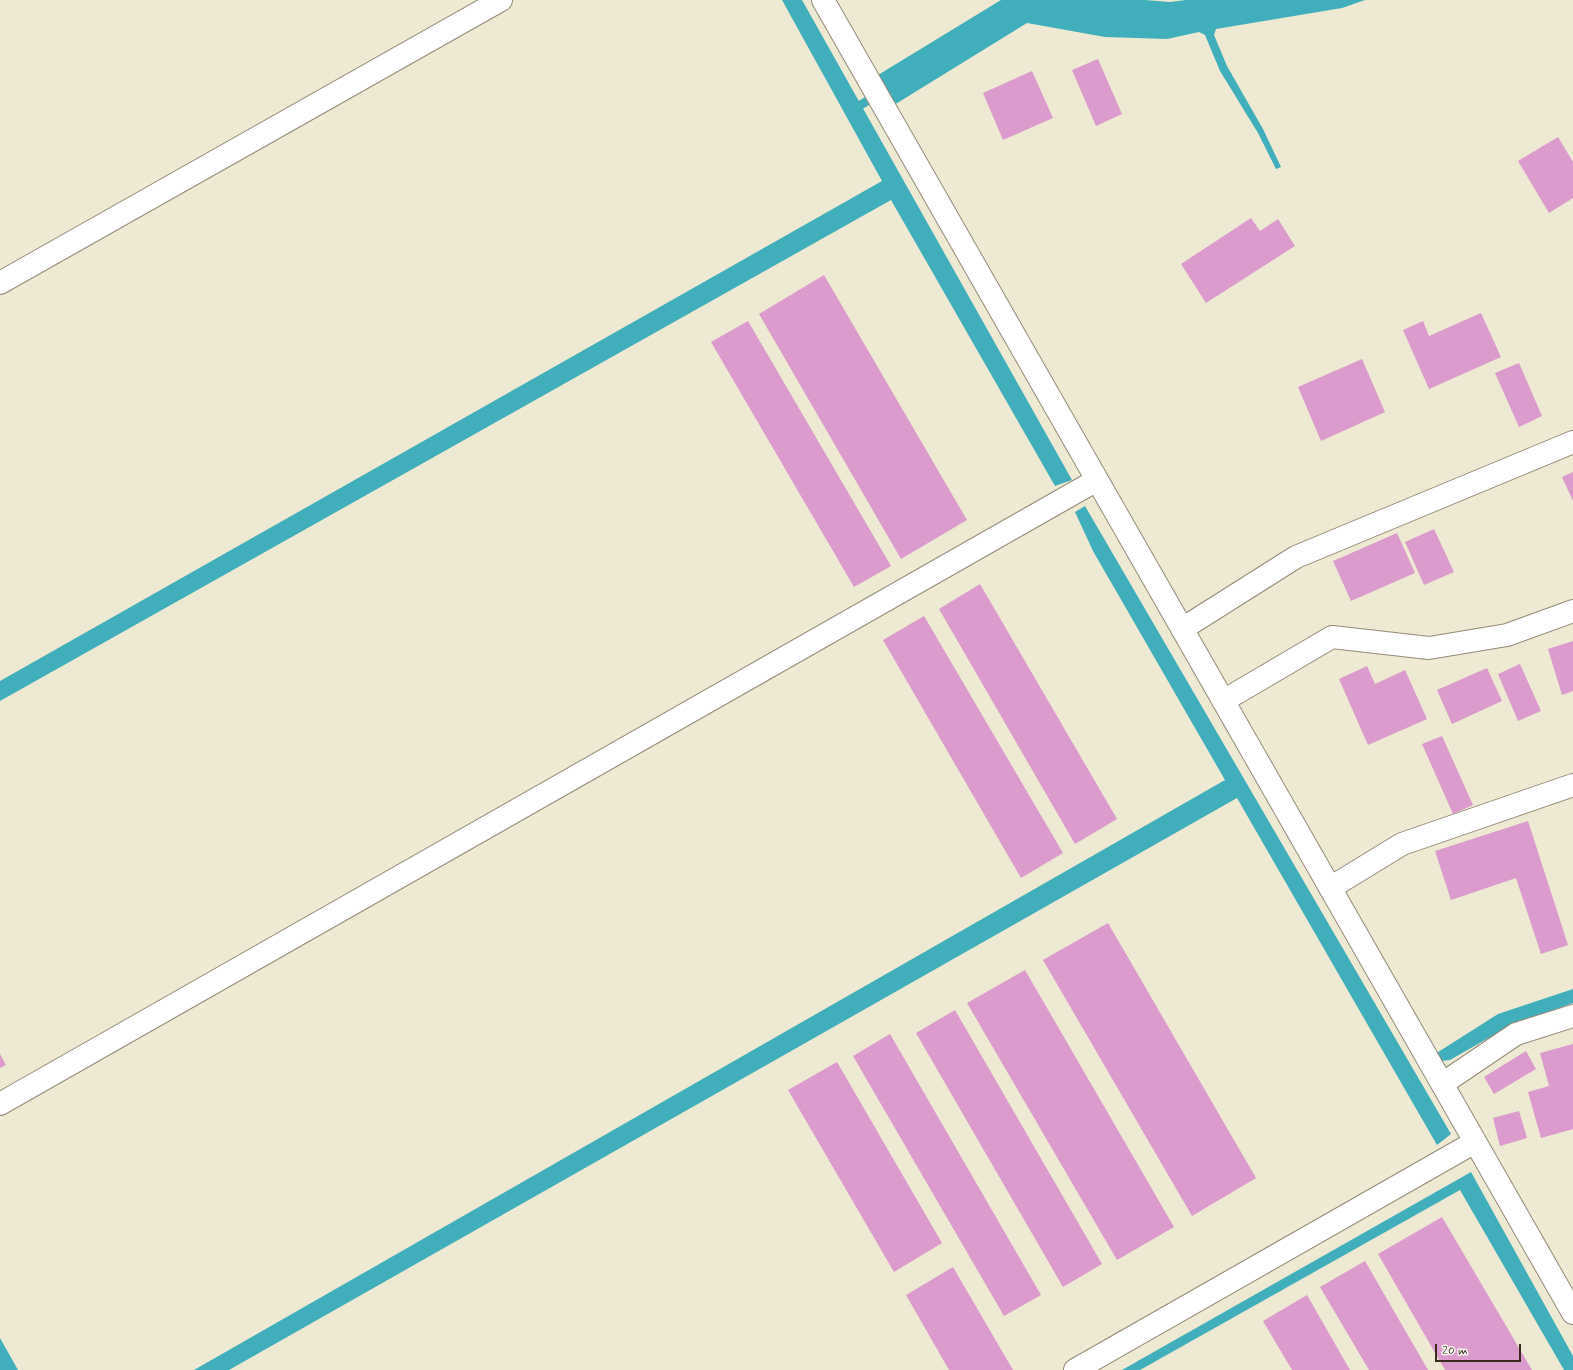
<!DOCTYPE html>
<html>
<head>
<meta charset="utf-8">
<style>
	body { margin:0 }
	#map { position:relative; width:1573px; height:1370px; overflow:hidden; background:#ede9d2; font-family:Mynerve,sans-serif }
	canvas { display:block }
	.scale { position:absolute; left:1435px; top:1344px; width:86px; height:18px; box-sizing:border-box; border:2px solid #3b2a1e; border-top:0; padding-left:5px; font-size:12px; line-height:14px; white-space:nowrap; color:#3b2a1e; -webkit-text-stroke:3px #f6f6f2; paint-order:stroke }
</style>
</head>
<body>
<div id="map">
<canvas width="1573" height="1370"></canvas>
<div class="scale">20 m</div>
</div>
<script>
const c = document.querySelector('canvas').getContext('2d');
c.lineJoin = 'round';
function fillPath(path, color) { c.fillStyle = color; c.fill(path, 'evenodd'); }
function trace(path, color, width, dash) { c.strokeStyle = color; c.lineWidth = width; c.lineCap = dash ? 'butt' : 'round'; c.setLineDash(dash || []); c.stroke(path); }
fillPath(new Path2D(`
	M 782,0 L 802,0 L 1072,480 L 1055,486 L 891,200 L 0,701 L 0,681 L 882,181 Z
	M 1001,0 L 1145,0 L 1170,2 L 1186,0 L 1365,0 L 1342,8 L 1216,29 L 1214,35 L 1227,66 L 1263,129 L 1281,167 L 1276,169 L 1258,133 L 1220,71 L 1205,35 L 1199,32 L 1167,39 L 1105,37 L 1027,23 L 894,105 L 878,75 Z
	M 1085,506 L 1451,1134 L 1437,1145 L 1237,798 L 229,1370 L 194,1370 L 1225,780 L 1093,551 L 1075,512 Z
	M 1573,989 L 1573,1003 L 1513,1024 L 1450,1060 L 1441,1061 L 1435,1054 L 1498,1014 Z
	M 1471,1172 L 1573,1356 L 1573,1370 L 1564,1370 L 1460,1190 L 1140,1370 L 1122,1370 Z
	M 0,1338 L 18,1370 L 0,1370 Z`), '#40afbb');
trace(new Path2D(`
	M 856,113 L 854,109 L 877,95`), '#40afbb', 9);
fillPath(new Path2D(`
	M 1098,59 L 1122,114 L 1096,126 L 1072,70 Z
	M 1032,71 L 1053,118 L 1003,140 L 983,93 Z
	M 1558,137 L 1573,162 L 1573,198 L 1549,213 L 1518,161 Z
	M 1251,218 L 1260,231 L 1278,219 L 1295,246 L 1206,303 L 1181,264 Z
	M 824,275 L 967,520 L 901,559 L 759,314 Z
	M 1481,313 L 1501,357 L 1429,389 L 1403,330 L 1423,321 L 1429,336 Z
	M 748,321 L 891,566 L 854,587 L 711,342 Z
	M 1362,359 L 1385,412 L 1321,441 L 1298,387 Z
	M 1519,363 L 1542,416 L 1519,427 L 1495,373 Z
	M 1573,472 L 1573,501 L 1562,477 Z
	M 1434,529 L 1454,572 L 1424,585 L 1405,542 Z
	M 1397,533 L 1415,573 L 1351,601 L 1333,561 Z
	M 980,584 L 1117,819 L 1075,844 L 939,609 Z
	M 924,616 L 1063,853 L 1021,878 L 883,640 Z
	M 1573,641 L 1573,691 L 1562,695 L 1548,649 Z
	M 1520,664 L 1541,711 L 1518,721 L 1498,674 Z
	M 1367,666 L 1375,684 L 1405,670 L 1427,719 L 1368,745 L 1339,679 Z
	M 1487,668 L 1502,701 L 1452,724 L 1437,690 Z
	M 1442,736 L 1473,805 L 1453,814 L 1422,744 Z
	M 1528,821 L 1568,945 L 1541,954 L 1516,878 L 1451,900 L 1435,851 Z
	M 1108,923 L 1256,1178 L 1192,1216 L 1043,960 Z
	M 1025,970 L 1174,1227 L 1117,1260 L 967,1003 Z
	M 955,1010 L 1102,1264 L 1063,1287 L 916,1033 Z
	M 890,1034 L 1041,1295 L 1004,1316 L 853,1056 Z
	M 1573,1044 L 1573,1129 L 1541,1138 L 1528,1092 L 1549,1086 L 1540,1053 Z
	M 1526,1051 L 1536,1069 L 1494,1094 L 1484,1077 Z
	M 0,1054 L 6,1065 L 0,1068 Z
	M 837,1062 L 942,1243 L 894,1272 L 788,1090 Z
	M 1519,1111 L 1527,1138 L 1500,1146 L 1493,1118 Z
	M 1442,1217 L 1532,1370 L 1445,1370 L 1378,1254 Z
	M 1365,1261 L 1428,1370 L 1369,1370 L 1320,1287 Z
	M 953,1267 L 1013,1370 L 949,1370 L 906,1295 Z
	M 1307,1295 L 1350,1370 L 1292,1370 L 1263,1321 Z`), '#db9bcc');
const minor = new Path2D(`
	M 823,0 L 1573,1313
	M 0,283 L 501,0
	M 1182,629 L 1296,557 L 1573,442
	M 1223,701 L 1332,637 L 1429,648 L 1507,635 L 1573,611
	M 1330,888 L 1402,844 L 1573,785
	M 1442,1084 L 1516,1034 L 1573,1016
	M 0,1104 L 1097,480
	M 1075,1370 L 1475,1142`);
trace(minor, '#948a78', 24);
trace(minor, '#fff', 22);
</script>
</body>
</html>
